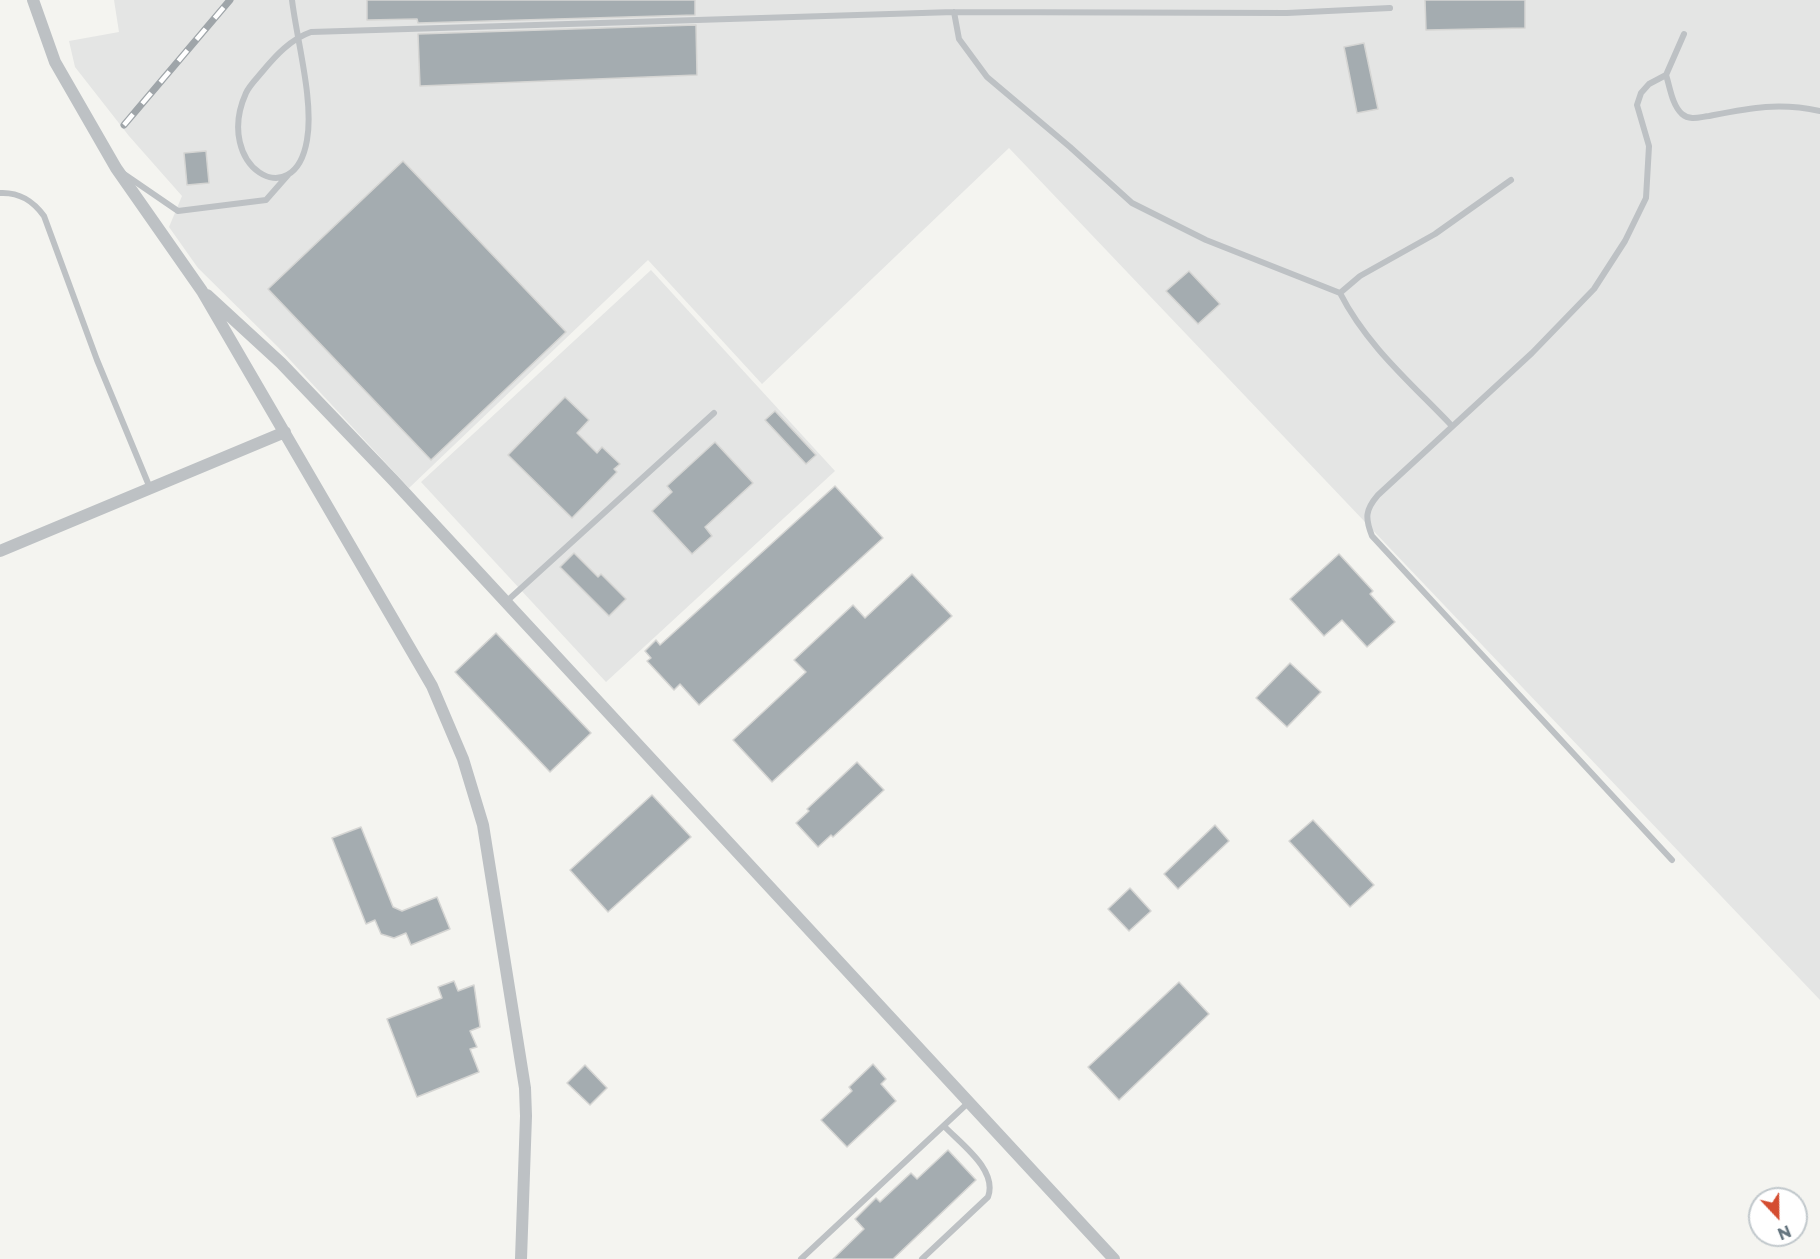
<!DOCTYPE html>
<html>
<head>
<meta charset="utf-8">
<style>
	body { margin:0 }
	#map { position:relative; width:1820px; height:1259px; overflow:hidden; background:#f4f4f0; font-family:Montserrat,sans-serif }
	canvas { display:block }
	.north { position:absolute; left:1748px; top:1187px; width:60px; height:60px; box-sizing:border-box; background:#fff; border:2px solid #c1c8cc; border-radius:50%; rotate:158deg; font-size:16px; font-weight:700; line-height:24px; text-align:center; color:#65757f }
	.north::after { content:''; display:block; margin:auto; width:21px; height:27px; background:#d44d30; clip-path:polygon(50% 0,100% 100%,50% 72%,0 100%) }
</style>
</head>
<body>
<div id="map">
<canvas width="1820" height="1259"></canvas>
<div class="north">N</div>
</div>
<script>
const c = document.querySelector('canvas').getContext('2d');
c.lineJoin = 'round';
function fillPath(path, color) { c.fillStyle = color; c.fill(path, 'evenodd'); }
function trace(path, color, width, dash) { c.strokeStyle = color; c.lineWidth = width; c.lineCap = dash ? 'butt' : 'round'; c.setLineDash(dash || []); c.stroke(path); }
fillPath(new Path2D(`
	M 114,0 L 1820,0 L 1820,1000 L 1009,148 L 762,384 L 648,260 L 409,488 L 278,347 L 198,268 L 169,227 L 182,196 L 129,136 L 75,67 L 69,41 L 119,32 Z
	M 651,270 L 835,471 L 606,682 L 421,482 Z`), '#e4e5e4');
const building = new Path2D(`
	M 367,0 L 695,0 L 695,15 L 418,23 L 417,19 L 367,20 Z
	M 1425,0 L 1525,0 L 1525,28 L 1426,30 Z
	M 696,25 L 697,75 L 420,86 L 418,34 Z
	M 1364,43 L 1378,109 L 1357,113 L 1344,47 Z
	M 206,151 L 209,183 L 187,185 L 184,153 Z
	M 403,161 L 566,332 L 431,460 L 268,289 Z
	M 1189,271 L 1220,304 L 1198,324 L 1166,291 Z
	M 565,397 L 589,420 L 577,433 L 597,453 L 602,447 L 620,464 L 614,469 L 617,472 L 572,518 L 508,455 Z
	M 775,411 L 816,455 L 806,464 L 765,420 Z
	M 715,442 L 753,483 L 705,527 L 712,536 L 692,554 L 652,511 L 672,492 L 667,486 Z
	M 835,486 L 883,538 L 699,705 L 680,684 L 674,690 L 647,661 L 651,658 L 645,651 L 656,640 L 660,645 Z
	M 574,553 L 598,577 L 601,574 L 626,599 L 609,616 L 560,567 Z
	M 1339,554 L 1373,591 L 1370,594 L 1395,622 L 1367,647 L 1342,620 L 1324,636 L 1290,599 Z
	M 912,574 L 952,616 L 772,782 L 733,740 L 806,672 L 794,660 L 853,605 L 865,618 Z
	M 496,633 L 591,733 L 550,772 L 455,672 Z
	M 1290,663 L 1321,692 L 1287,727 L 1256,698 Z
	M 857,762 L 884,790 L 833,837 L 831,835 L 818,847 L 796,823 L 809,811 L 807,809 Z
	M 652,795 L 691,837 L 608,912 L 570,870 Z
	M 1313,820 L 1374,885 L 1350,907 L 1289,841 Z
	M 1215,825 L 1229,841 L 1178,889 L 1164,874 Z
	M 361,827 L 393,907 L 402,911 L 437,897 L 450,929 L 411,945 L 406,933 L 394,938 L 381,934 L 375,920 L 366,924 L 332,838 Z
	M 1130,888 L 1151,911 L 1129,931 L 1108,909 Z
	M 454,981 L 458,991 L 474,985 L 480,1027 L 470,1031 L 477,1047 L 470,1049 L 479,1072 L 417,1097 L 387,1019 L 442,998 L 438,987 Z
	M 1179,982 L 1209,1014 L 1119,1100 L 1088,1067 Z
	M 873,1064 L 886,1079 L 881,1084 L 896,1101 L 847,1147 L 821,1120 L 852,1091 L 849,1087 Z
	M 585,1065 L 607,1088 L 590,1105 L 567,1083 Z
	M 948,1150 L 976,1180 L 893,1259 L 833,1259 L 864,1229 L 855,1219 L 876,1198 L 880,1202 L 911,1173 L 917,1179 Z`);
fillPath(building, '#a4acb0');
trace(building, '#d5d5d3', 1.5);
trace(new Path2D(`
	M 292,0 C 297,41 314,101 307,140 C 294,216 213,166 246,93 C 249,86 257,78 262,72 C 276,55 291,39 311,32 L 954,12 L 1287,13 L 1390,8
	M 954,12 L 959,39 L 987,77 L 1070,147 L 1132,203 L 1206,240 L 1340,293 C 1367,346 1411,383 1451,425
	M 1666,75 C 1670,87 1672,105 1682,114 C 1690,121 1700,117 1709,116 C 1750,108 1778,102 1820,111
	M 124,174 L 178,211 L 266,200 L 288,175
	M 0,193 C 20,192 33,201 44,216 L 97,360 L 150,488
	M 1340,293 L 1360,276 L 1435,234 L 1511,180
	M 507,601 L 714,413
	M 1672,860 L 1372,536 C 1365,518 1365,510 1378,495 L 1532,353 L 1594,289 L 1625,241 L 1646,198 L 1649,146 L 1637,105 L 1641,93 L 1649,84 L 1666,75 L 1684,34
	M 801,1259 L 969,1102
	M 922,1259 L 988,1197 C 998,1170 961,1144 944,1126`), '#bdc1c4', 6);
trace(new Path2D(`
	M 33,0 L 55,62 L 116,168 L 202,291 L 432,686 L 463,759 L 483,825 L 525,1088 L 526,1116 L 521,1259
	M 207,295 L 281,363 L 393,480 L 1114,1259
	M 0,551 L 285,432`), '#bdc1c4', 12);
const rail = new Path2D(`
	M 124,125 L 230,0`);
trace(rail, '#9fa5a9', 7);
trace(rail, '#fff', 4.5, [14]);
</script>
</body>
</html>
